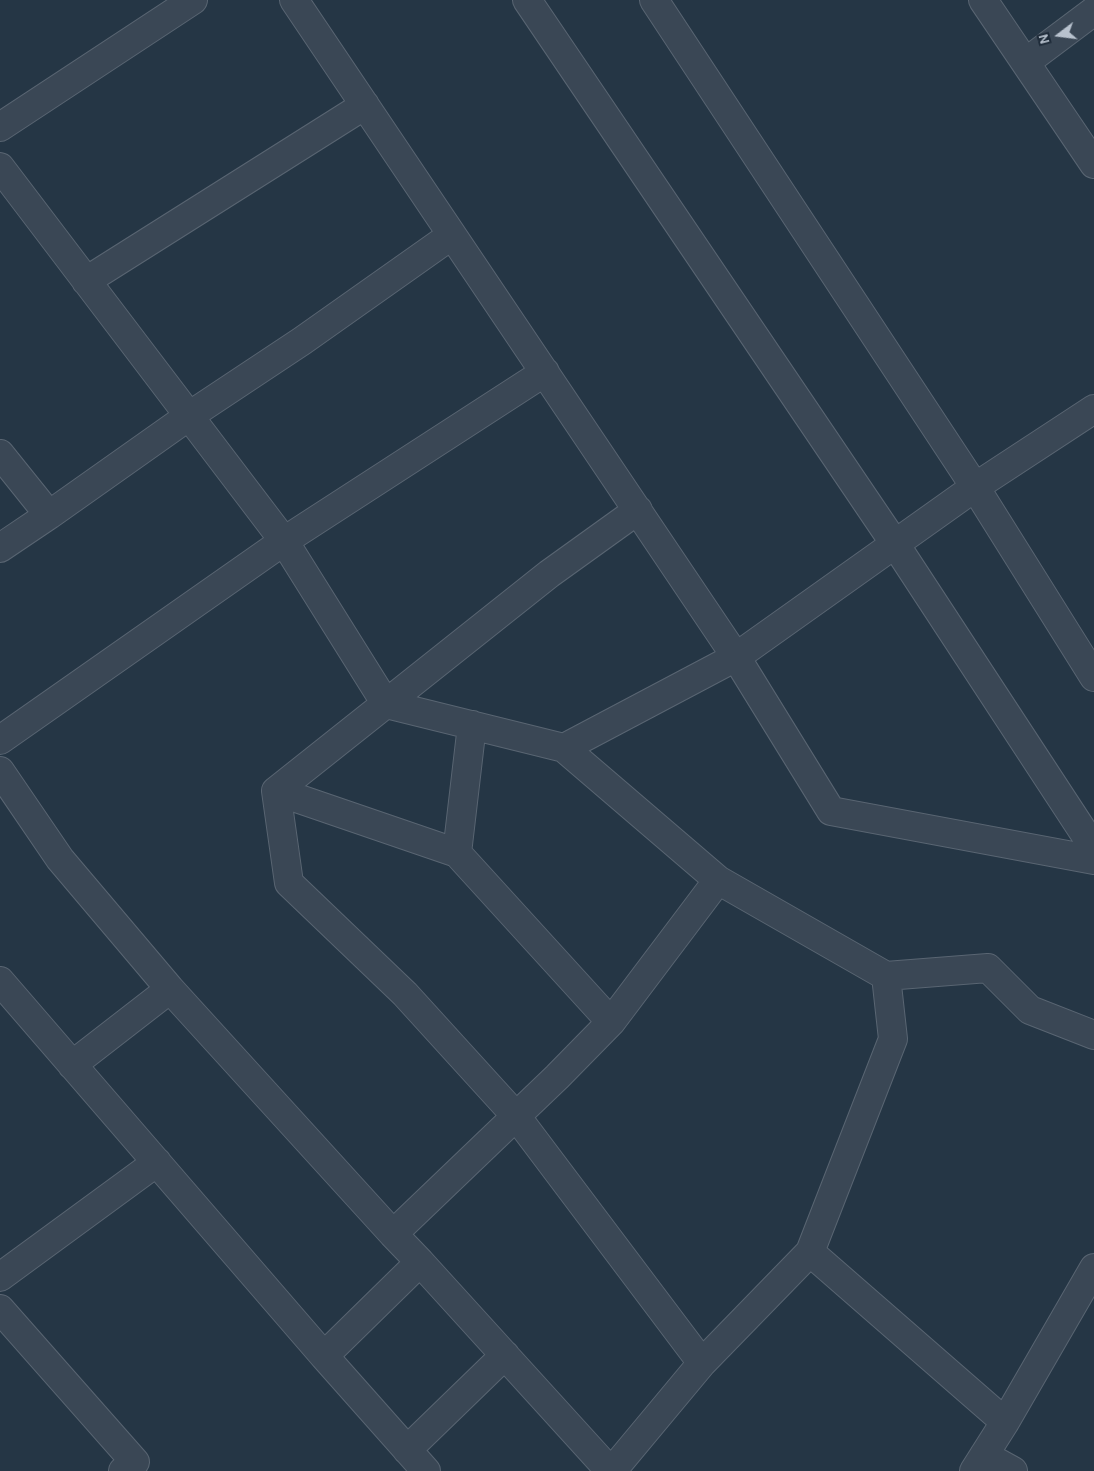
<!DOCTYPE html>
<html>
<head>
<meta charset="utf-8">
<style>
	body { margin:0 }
	#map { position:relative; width:1094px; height:1471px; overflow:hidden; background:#253645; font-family:Karla,sans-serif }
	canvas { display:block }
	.north { position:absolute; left:1034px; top:10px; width:50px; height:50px; -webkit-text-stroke:4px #1f2c3a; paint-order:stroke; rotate:255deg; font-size:14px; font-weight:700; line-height:20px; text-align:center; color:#b8c2ce }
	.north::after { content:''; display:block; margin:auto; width:18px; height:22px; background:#b8c2ce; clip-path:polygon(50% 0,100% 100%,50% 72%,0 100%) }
</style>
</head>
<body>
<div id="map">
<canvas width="1094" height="1471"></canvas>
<div class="north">N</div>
</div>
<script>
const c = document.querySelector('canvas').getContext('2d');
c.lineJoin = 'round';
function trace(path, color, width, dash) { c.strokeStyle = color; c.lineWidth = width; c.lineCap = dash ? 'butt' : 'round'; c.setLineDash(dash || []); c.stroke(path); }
const minor = new Path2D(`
	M 294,0 L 736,657 L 831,811 L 1094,860
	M 527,0 L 895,544 L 1094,848
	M 654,0 L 975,487 L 1094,677
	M 983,0 L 1094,164
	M 1026,62 L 1094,11
	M 0,127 L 193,0
	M 0,167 L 284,541 L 386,704 L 564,748 L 736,657 L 975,487 L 1094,409
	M 86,281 L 365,105
	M 0,454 L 49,515
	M 0,548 L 49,515 L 189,416 L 302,341 L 452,235
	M 472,725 L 457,853 L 611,1022
	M 0,740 L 284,541 L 545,372
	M 0,771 L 60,859 L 170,989 L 393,1234
	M 276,791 L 457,853
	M 718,880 L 886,976 L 893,1039 L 810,1252 L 1005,1422
	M 886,976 L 988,968 L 1030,1010 L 1094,1035
	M 0,981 L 324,1356 L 420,1262 L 393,1234 L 557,1077 L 611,1022 L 718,880 L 564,748
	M 72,1065 L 170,989
	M 420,1262 L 610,1471
	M 0,1277 L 157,1162
	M 0,1309 L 135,1462 L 123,1471
	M 324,1356 L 426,1471
	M 702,1363 L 810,1252
	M 407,1450 L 505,1355
	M 984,1455 L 1013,1471
	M 612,1471 L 702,1363 L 516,1116 L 405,994 L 289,883 L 276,791 L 549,574 L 638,510
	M 974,1471 L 1005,1422 L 1094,1268`);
trace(minor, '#596572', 30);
trace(minor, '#3a4755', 28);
</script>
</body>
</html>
